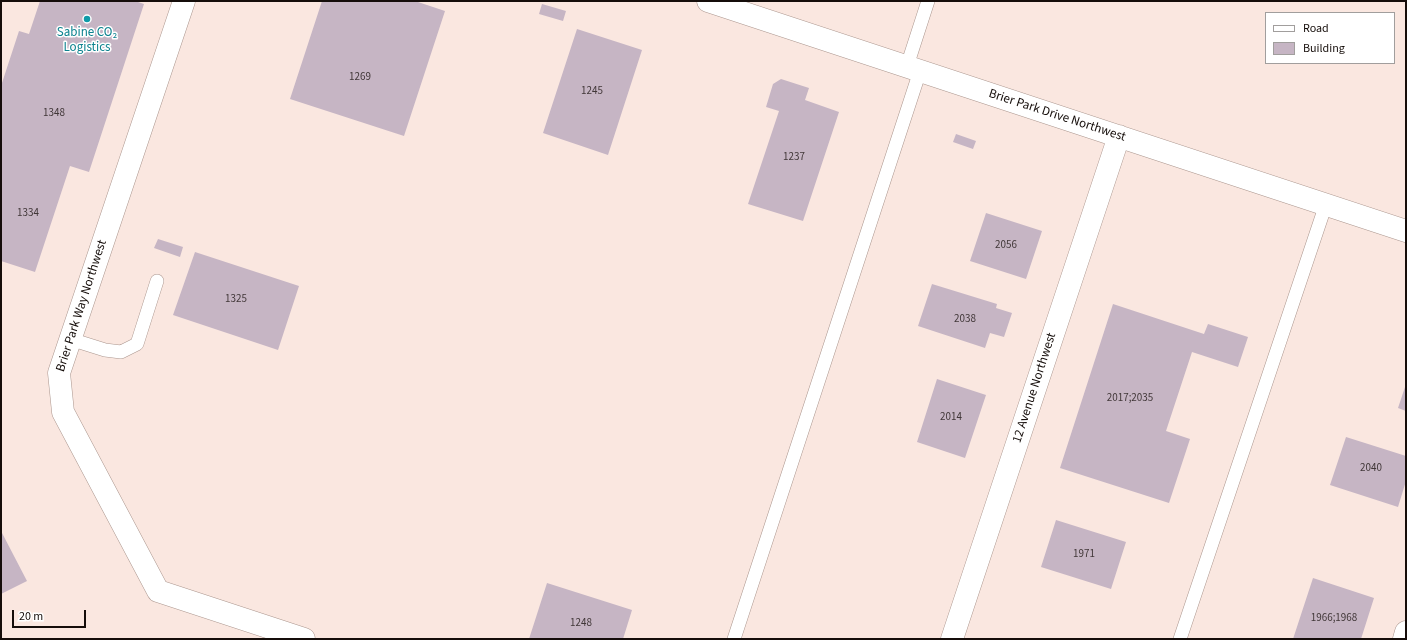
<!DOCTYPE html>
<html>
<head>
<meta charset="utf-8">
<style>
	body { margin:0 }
	#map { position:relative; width:1407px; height:640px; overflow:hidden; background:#fff5f1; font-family:"Source Sans 3",sans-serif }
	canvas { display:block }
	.frame { position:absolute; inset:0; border:2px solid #150d0a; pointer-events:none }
	.legend { position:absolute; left:1265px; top:12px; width:130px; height:52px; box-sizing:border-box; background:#fff; border:1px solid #a19e9d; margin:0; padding:5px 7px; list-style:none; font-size:12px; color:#150d0a }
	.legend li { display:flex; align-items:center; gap:8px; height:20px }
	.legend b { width:20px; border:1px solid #a19e9d }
	.scale { position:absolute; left:12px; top:610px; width:74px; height:18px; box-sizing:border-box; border:2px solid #150d0a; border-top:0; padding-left:5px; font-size:12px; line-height:14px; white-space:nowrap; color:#150d0a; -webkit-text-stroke:3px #fff; paint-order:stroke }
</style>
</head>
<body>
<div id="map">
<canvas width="1407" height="640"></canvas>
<div class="frame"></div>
<ul class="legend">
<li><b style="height:5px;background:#fff"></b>Road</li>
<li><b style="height:11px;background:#c6b5c4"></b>Building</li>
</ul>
<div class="scale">20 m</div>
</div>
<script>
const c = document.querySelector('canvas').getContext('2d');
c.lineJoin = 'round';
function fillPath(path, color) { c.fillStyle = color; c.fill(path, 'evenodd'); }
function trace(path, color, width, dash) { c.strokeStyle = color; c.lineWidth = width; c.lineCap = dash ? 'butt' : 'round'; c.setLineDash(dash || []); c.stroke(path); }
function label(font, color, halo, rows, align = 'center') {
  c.font = font + ' "Source Sans 3",sans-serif'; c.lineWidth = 3; c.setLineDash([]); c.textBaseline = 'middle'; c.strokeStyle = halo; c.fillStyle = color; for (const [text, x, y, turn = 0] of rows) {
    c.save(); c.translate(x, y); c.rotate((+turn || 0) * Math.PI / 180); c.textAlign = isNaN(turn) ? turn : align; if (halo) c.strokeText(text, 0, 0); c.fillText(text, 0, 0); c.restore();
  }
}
fillPath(new Path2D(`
	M 1,1 L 1406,1 L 1406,639 L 1,639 ZM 1266,13 L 1394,13 L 1394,63 L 1266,63 Z`), '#fae7e0');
fillPath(new Path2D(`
	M 40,1 L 135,1 L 144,4 L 89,172 L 70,166 L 35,272 L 1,261 L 1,86 L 19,31 L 29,34 Z
	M 322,1 L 415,1 L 445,11 L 404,136 L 290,99 Z
	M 542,4 L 566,11 L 563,21 L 539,14 Z
	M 577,29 L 642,50 L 608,155 L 543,133 Z
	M 781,79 L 809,88 L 805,100 L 839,112 L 803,221 L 748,204 L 779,111 L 766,107 L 773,84 Z
	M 956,134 L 976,141 L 973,149 L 953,142 Z
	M 986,213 L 1042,231 L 1026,279 L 970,261 Z
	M 158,239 L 183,247 L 180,257 L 154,248 Z
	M 195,252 L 299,286 L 278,350 L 173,315 Z
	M 932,284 L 997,304 L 996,308 L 1012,313 L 1004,337 L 990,333 L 985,348 L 918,326 Z
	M 1113,304 L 1204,334 L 1208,324 L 1248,337 L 1238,367 L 1192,352 L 1166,431 L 1190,439 L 1169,503 L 1060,468 Z
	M 937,379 L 986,395 L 965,458 L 917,442 Z
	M 1406,384 L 1406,411 L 1398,408 Z
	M 1346,437 L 1406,456 L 1406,481 L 1398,507 L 1330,485 Z
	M 1056,520 L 1126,542 L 1111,589 L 1041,567 Z
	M 1,531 L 27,581 L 1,594 Z
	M 1313,578 L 1374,598 L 1361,639 L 1293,639 Z
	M 547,583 L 632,610 L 623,639 L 529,639 Z`), '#c6b5c4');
const service = new Path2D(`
	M 907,66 L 928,1
	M 70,339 L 105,350 L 121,352 L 137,344 L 157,281
	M 734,639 L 920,71
	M 1180,639 L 1326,204`);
const minor = new Path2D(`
	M 184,1 L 59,373 L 63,412 L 158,591 L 304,639
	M 708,1 L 1406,231
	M 952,639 L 1119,136
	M 1404,639 L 1406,632`);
trace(service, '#ac978f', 14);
trace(minor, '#ac978f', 23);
trace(service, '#fff', 13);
trace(minor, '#fff', 22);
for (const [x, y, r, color] of [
	[87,19,4,"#0f9aa8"]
]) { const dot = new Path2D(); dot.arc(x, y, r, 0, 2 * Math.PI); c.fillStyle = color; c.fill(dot); trace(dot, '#fff', 1.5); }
label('11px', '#413738', null, [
	["1269",360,78],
	["1245",592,92],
	["1348",54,114],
	["1237",794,158],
	["1334",28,214],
	["2056",1006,246],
	["1325",236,300],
	["2038",965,320],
	["2017;2035",1130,399],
	["2014",951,418],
	["2040",1371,469],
	["1971",1084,555],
	["1966;1968",1334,619],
	["1248",581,624]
]);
label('13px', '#0d838f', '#fff', [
	["Sabine CO₂",87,33],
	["Logistics",87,48]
]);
label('13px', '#150d0a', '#fff', [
	["Brier Park Drive Northwest",1057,116,18],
	["Brier Park Way Northwest",82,306,-72],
	["12 Avenue Northwest",1035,388,-72]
]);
</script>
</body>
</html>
